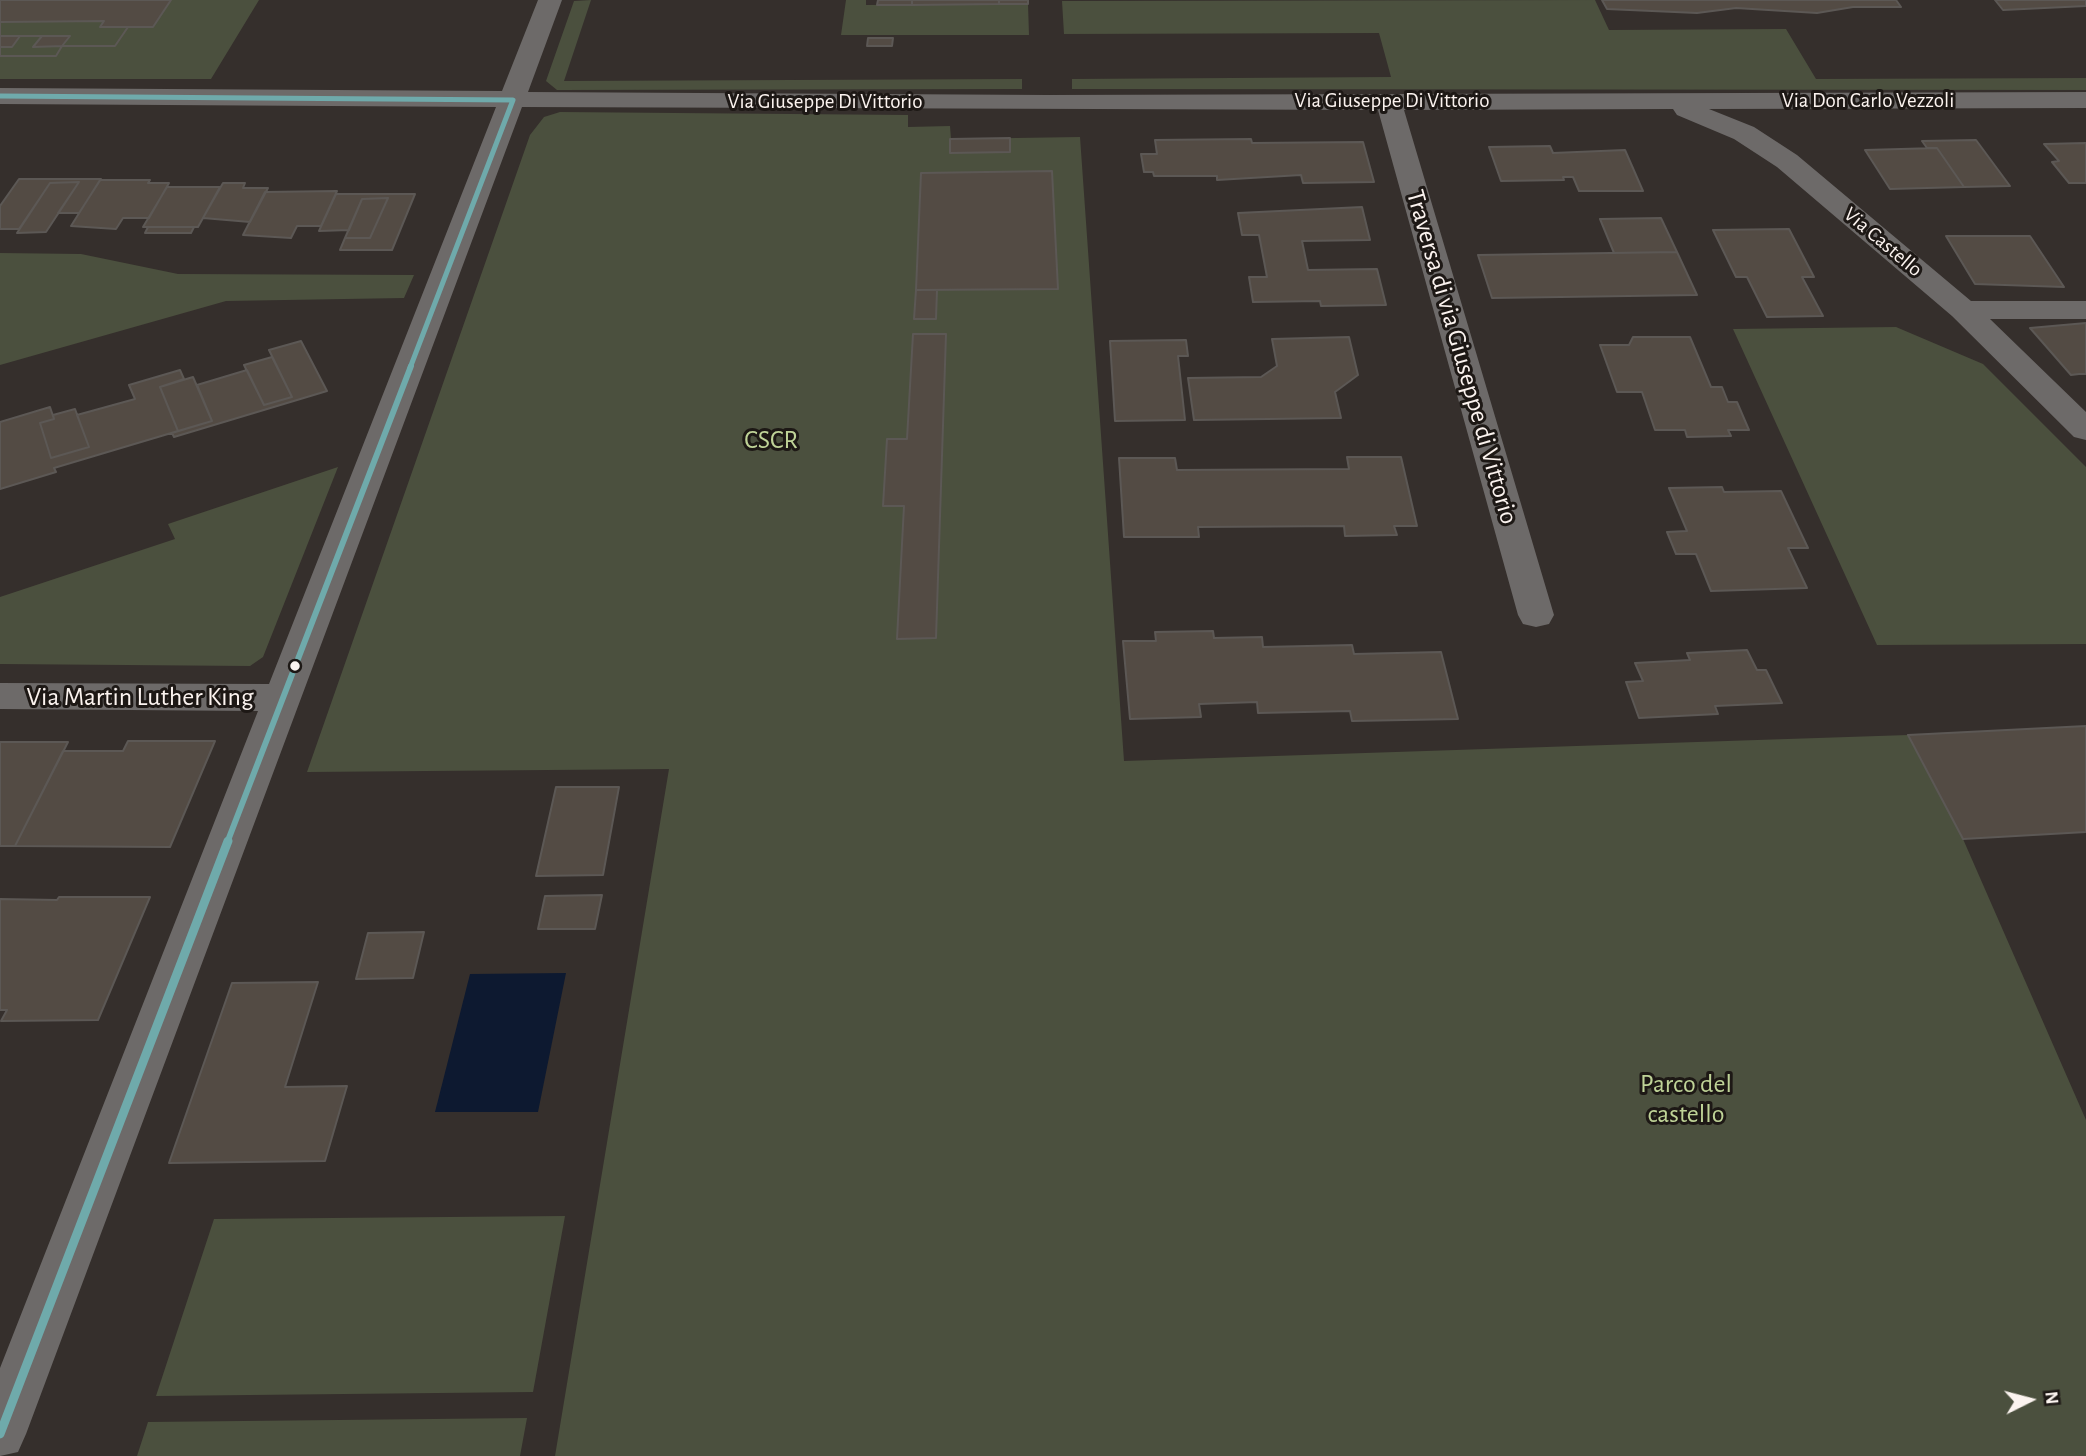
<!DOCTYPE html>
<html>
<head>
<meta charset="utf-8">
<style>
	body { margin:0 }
	#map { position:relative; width:2086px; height:1456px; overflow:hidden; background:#352f2c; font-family:"Alegreya Sans",sans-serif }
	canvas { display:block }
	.north { position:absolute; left:1995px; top:1365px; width:70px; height:70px; -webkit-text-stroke:5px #1d1815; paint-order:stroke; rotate:84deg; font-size:19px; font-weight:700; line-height:28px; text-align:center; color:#fbf3ef }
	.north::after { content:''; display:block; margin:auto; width:24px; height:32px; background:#fbf3ef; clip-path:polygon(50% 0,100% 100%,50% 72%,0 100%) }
</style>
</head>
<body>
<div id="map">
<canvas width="2086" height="1456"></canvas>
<div class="north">N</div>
</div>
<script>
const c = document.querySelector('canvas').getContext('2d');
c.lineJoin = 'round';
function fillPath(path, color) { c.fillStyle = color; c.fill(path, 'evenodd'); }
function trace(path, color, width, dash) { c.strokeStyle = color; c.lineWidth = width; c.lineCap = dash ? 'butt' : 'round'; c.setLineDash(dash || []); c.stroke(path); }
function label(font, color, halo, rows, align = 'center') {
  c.font = font + ' "Alegreya Sans",sans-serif'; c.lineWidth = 6; c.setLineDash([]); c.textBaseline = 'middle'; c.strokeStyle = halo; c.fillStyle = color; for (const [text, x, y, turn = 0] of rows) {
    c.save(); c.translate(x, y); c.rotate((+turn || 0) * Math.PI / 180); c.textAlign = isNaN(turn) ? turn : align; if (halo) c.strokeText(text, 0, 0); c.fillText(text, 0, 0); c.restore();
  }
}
fillPath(new Path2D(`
	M 0,0 L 259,0 L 211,79 L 0,79 Z
	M 591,0 L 564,81 L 1022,79 L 1022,89 L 557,90 L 546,81 L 574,1 Z
	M 846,0 L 866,0 L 866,5 L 1028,4 L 1029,35 L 841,35 Z
	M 1595,0 L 1609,30 L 1786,29 L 1816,79 L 2086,78 L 2086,90 L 1072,89 L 1072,79 L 1391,77 L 1379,33 L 1064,34 L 1062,1 Z
	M 560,112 L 908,115 L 908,127 L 950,126 L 951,139 L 1080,137 L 1124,761 L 1908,735 L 1963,839 L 2086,1120 L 2086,1456 L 555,1456 L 669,769 L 307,772 L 530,135 L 544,117 Z
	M 0,253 L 81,254 L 178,274 L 414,275 L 404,298 L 226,301 L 0,365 Z
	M 1896,327 L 1983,364 L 2086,467 L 2086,644 L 1877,645 L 1733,329 Z
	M 338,467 L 263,657 L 250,666 L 0,664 L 0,597 L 175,539 L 168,524 Z
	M 565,1216 L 533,1392 L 156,1396 L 214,1219 Z
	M 527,1418 L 520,1456 L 137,1456 L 148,1422 Z`), '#4b503e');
fillPath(new Path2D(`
	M 566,973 L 538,1112 L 435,1112 L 470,974 Z`), '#0d1930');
const building = new Path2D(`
	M 0,0 L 171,0 L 153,27 L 100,27 L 104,21 L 0,22 Z
	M 878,0 L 912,0 L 912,5 L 877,5 Z
	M 912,0 L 999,0 L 999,4 L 912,5 Z
	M 999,0 L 1028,0 L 1028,4 L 999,4 Z
	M 1602,0 L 1896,0 L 1901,7 L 1853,7 L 1817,13 L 1736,8 L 1697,13 L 1607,9 Z
	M 1995,0 L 2086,0 L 2086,6 L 2003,10 Z
	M 104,21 L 100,27 L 128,27 L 115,46 L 62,46 L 70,36 L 0,36 L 0,22 Z
	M 104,21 L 100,27 L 128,27 L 115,46 L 62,46 L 56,56 L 0,56 L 0,22 Z
	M 20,36 L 42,36 L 33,47 L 62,46 L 56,56 L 0,56 L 0,47 L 12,47 Z
	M 868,38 L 893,38 L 892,46 L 867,46 Z
	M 1010,138 L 1010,152 L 950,153 L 950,139 Z
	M 1251,139 L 1252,143 L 1363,142 L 1374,182 L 1303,183 L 1301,175 L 1217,180 L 1217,176 L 1154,176 L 1153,172 L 1144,172 L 1141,154 L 1157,154 L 1155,140 Z
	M 1976,140 L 2010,186 L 1964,187 L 1937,148 L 1927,148 L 1922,141 Z
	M 2086,143 L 2086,183 L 2069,183 L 2052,162 L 2059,161 L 2044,144 Z
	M 1550,146 L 1553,153 L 1625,150 L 1643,191 L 1579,191 L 1573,177 L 1563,177 L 1564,180 L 1501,181 L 1489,147 Z
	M 1937,148 L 1964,187 L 1890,189 L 1865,150 Z
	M 1052,171 L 1058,289 L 916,290 L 921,173 Z
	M 19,179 L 101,179 L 79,213 L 58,213 L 79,182 L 50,183 L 19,229 L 0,229 L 0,206 Z
	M 100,180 L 150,180 L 148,183 L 169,183 L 149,218 L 123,218 L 116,229 L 71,226 Z
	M 79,182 L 46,232 L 17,233 L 50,183 Z
	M 223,183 L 245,183 L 243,188 L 268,188 L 250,222 L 203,218 Z
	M 167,187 L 220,187 L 198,227 L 143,227 Z
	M 337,191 L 321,226 L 297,226 L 291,238 L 243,235 L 265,192 Z
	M 336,194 L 415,194 L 392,250 L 340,250 L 345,238 L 370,238 L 388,198 L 362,199 L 349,230 L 319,231 Z
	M 388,198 L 370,238 L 345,238 L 362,199 Z
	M 1362,207 L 1370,240 L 1302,241 L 1308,270 L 1377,269 L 1386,305 L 1321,306 L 1320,301 L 1253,302 L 1249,277 L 1267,277 L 1259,235 L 1242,235 L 1238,213 Z
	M 1661,218 L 1677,252 L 1614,253 L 1600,219 Z
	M 148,227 L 194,227 L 191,233 L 145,233 Z
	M 1789,229 L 1814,277 L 1802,277 L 1823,316 L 1767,317 L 1747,277 L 1736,277 L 1713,230 Z
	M 1946,236 L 2030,236 L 2064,287 L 1975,284 Z
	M 1677,252 L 1697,295 L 1492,298 L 1478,255 Z
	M 916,290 L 937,290 L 936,319 L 914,319 Z
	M 2086,323 L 2086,374 L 2079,374 L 2071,375 L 2030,328 Z
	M 913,334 L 946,334 L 936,638 L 897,639 L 904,506 L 883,506 L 887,439 L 907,439 Z
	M 1349,337 L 1358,375 L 1335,392 L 1341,418 L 1194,420 L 1188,378 L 1261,377 L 1277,366 L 1272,339 Z
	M 1633,337 L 1690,337 L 1711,387 L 1722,387 L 1728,402 L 1737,402 L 1749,430 L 1728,430 L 1731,436 L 1687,437 L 1685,430 L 1655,430 L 1642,392 L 1617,392 L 1600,345 L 1629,345 Z
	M 1186,340 L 1188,356 L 1178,356 L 1185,420 L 1115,421 L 1110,341 Z
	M 301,341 L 327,391 L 174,437 L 172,433 L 212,421 L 197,385 L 247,370 L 264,405 L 292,397 L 269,350 Z
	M 272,357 L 292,397 L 264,405 L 244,365 Z
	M 180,370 L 184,379 L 160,387 L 178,431 L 54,468 L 56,472 L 0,489 L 0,422 L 50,407 L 54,419 L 40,423 L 51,458 L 89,447 L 77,415 L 135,399 L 129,385 Z
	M 193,377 L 212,421 L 178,431 L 160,387 Z
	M 75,409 L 89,447 L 51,458 L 40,423 L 54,419 L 53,415 Z
	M 1347,457 L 1401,457 L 1417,526 L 1394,526 L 1397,535 L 1345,536 L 1344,526 L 1198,527 L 1199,537 L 1124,537 L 1119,458 L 1175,458 L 1177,470 L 1349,469 Z
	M 1722,487 L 1724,492 L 1781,491 L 1808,548 L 1788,548 L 1807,588 L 1711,591 L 1696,554 L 1676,554 L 1667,532 L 1687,531 L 1669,488 Z
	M 1213,631 L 1214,638 L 1262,637 L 1263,647 L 1352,645 L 1354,654 L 1441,652 L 1458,719 L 1352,721 L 1350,711 L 1258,713 L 1257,702 L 1199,704 L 1201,717 L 1130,719 L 1123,641 L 1156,641 L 1155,632 Z
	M 1747,650 L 1757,670 L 1766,670 L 1782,703 L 1715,706 L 1718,714 L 1639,718 L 1626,682 L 1643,681 L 1635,663 L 1690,660 L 1687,653 Z
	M 2086,726 L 2086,832 L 1963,839 L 1908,735 Z
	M 128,741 L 215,741 L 170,847 L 15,846 L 63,751 L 123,751 Z
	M 0,742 L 68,742 L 15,846 L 0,846 Z
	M 556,787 L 619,787 L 603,875 L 536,876 Z
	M 602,895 L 595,929 L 538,929 L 545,896 Z
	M 59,897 L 150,897 L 98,1020 L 1,1021 L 7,1010 L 0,1010 L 0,899 L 57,900 Z
	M 424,932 L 413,978 L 356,979 L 368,933 Z
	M 318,982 L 285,1087 L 347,1086 L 325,1161 L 169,1163 L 232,983 Z`);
fillPath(building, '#534b44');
trace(building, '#5c5855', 2);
fillPath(new Path2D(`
	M 538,0 L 562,0 L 528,92 L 1048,95 L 2086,92 L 2086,108 L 1709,109 L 1754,127 L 1797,155 L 1971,301 L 2086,301 L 2086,319 L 1990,319 L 2086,412 L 2086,440 L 2074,437 L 1952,316 L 1777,167 L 1734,139 L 1677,115 L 1673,109 L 1404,110 L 1554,615 L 1549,624 L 1536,627 L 1523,624 L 1518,615 L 1378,110 L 522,107 L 26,1434 L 18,1452 L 0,1456 L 0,1368 L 258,711 L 0,709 L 0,683 L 269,684 L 496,107 L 0,104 L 0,88 L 502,91 Z`), '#6d6a69');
trace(new Path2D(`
	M 0,96 L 513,100
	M 410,368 L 513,100`), '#6faaab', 5);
trace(new Path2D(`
	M 227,843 L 411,366`), '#6faaab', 6);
trace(new Path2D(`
	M 0,1434 L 228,841`), '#6faaab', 9);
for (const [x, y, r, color] of [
	[295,666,6,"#fbf3ef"]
]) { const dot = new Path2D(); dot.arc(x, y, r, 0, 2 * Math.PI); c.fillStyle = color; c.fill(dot); trace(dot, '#1d1815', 2.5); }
label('21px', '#fbf3ef', '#1d1815', [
	["Via Giuseppe Di Vittorio",1392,101],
	["Via Don Carlo Vezzoli",1868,101],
	["Via Giuseppe Di Vittorio",825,102],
	["Via Castello",1883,242,40]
]);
label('26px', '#fbf3ef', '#1d1815', [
	["Traversa di via Giuseppe di Vittorio",1462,357,74],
	["Via Martin Luther King",140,697]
]);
label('26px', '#bfd397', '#1d1815', [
	["CSCR",771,440],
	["Parco del",1686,1084],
	["castello",1686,1114]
]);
</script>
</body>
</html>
